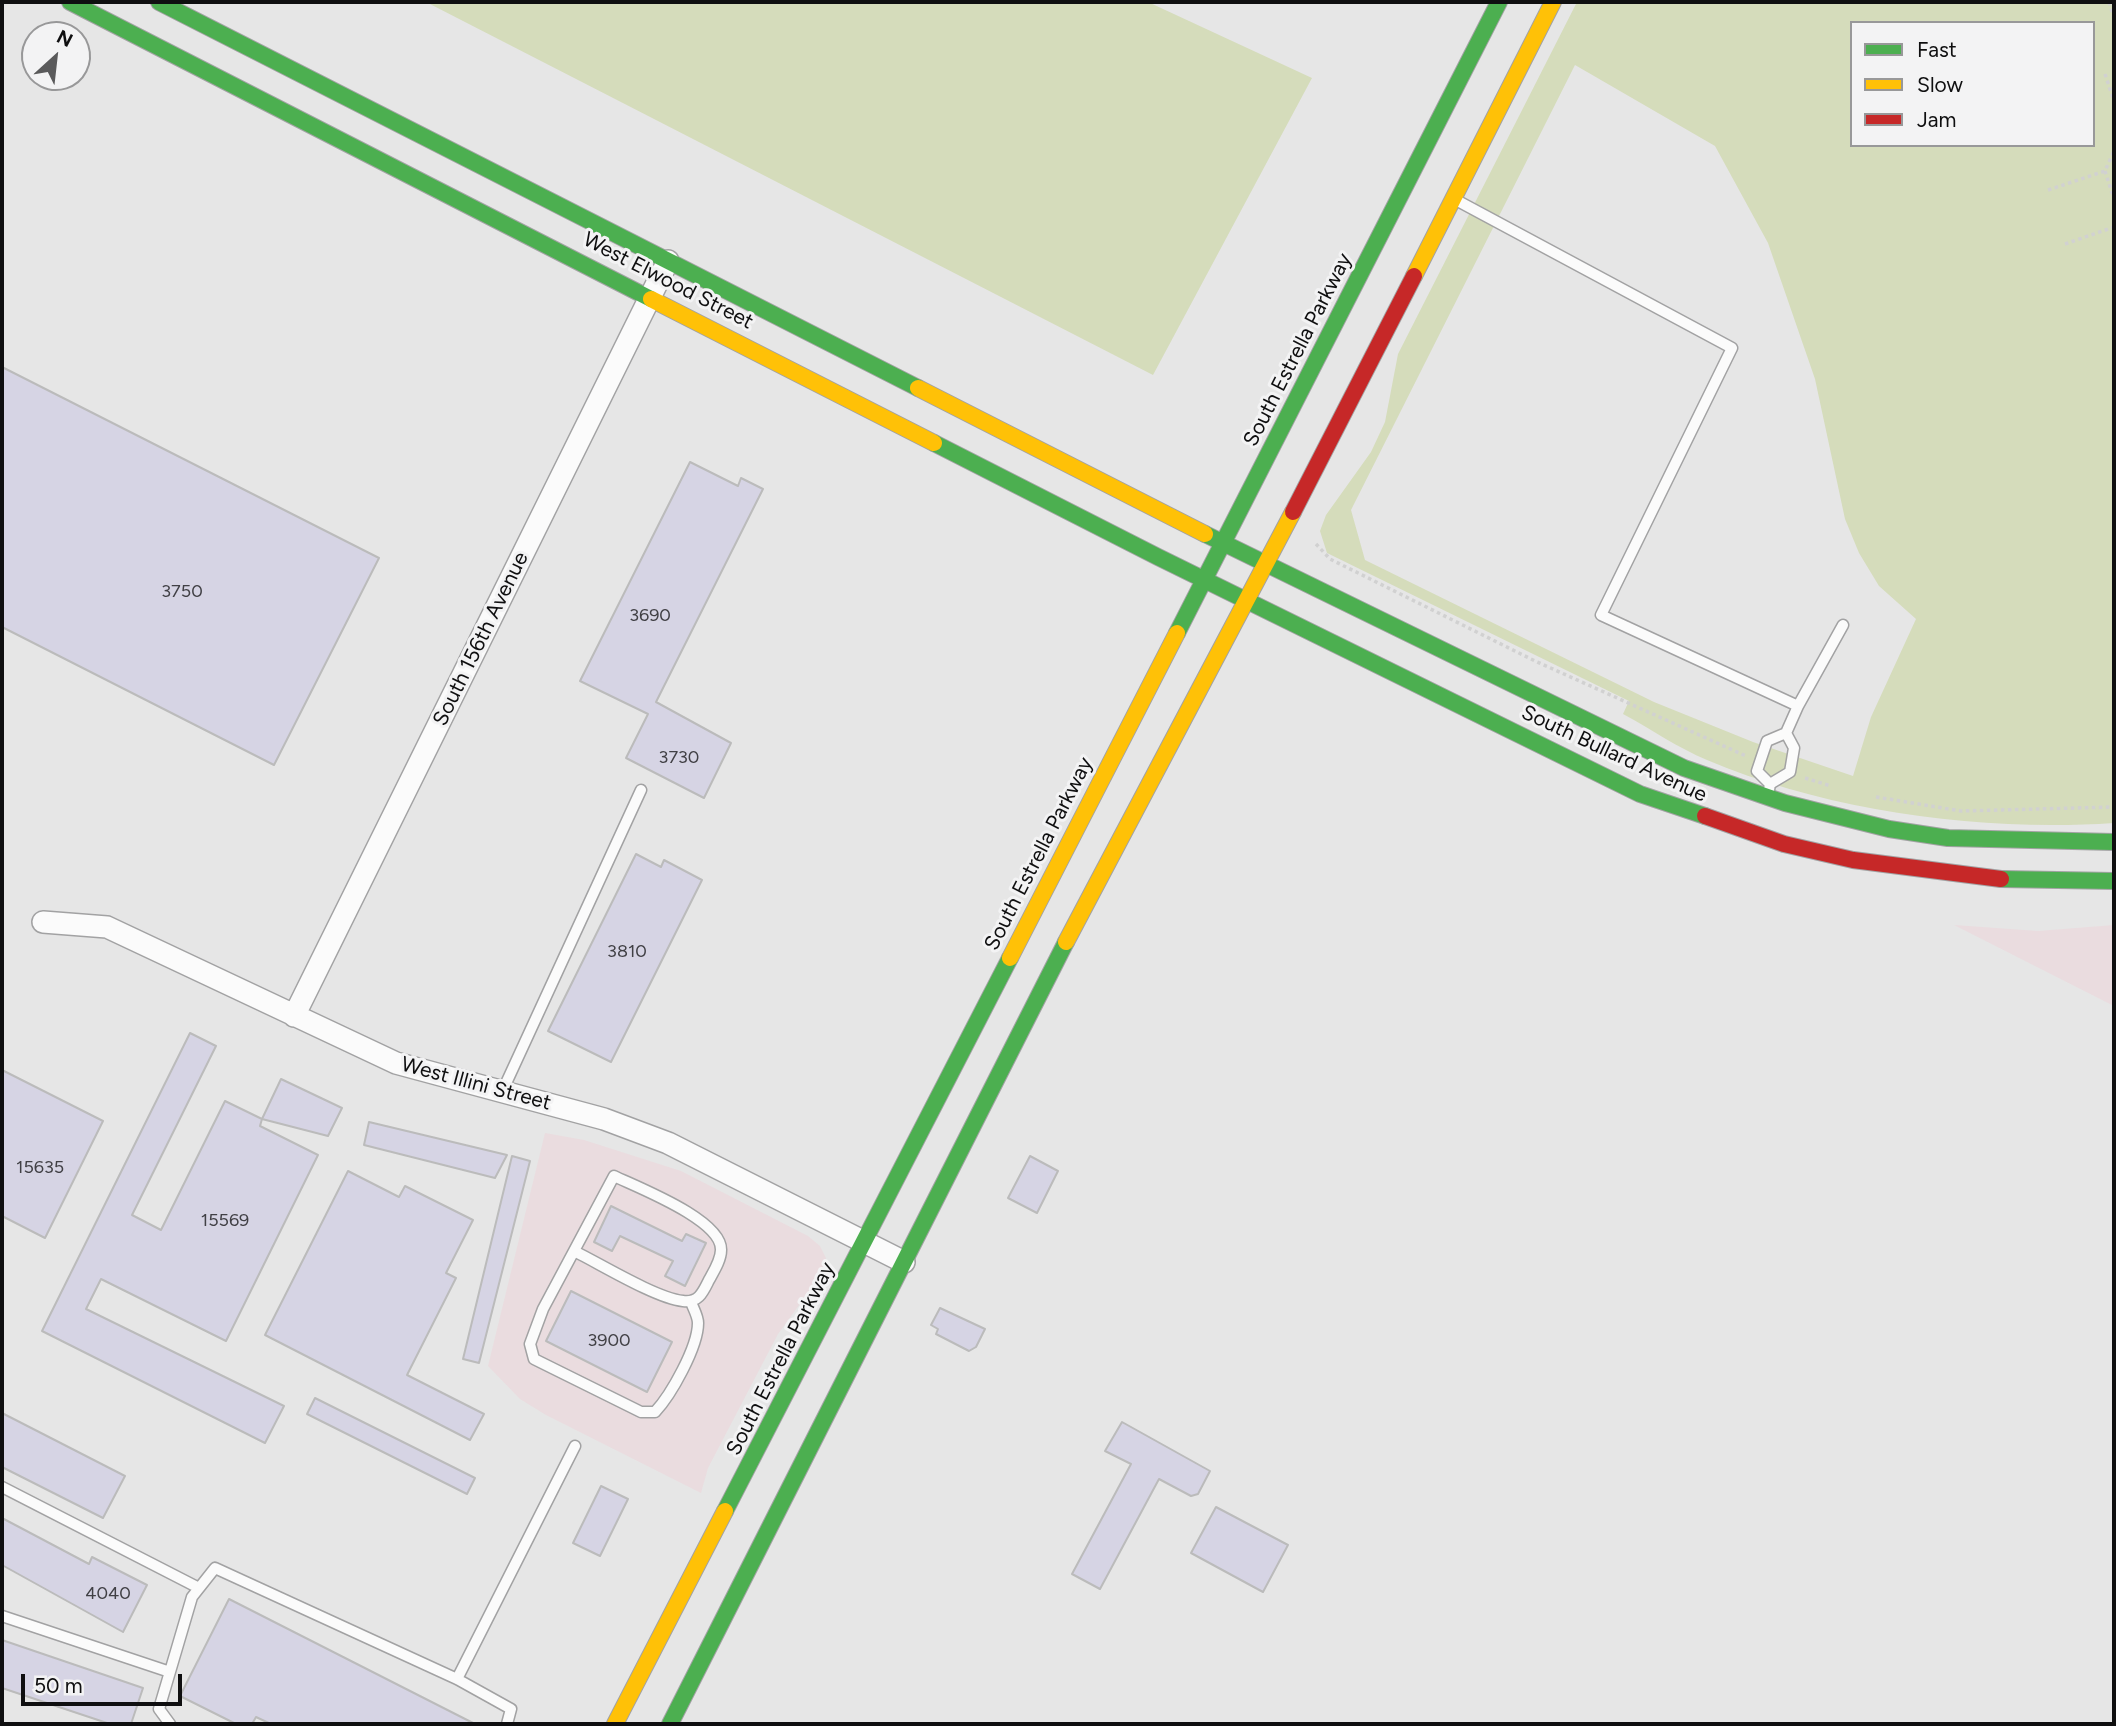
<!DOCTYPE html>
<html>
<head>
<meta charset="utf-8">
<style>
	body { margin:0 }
	#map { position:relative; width:2116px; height:1726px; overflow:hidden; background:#e6e6e6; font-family:Figtree,sans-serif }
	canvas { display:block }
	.frame { position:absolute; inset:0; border:4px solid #0f0f10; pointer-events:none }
	.legend { position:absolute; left:1850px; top:21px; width:245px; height:126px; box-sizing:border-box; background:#f3f3f4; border:2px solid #989899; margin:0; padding:9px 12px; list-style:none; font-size:21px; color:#0f0f10 }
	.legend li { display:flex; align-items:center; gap:14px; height:35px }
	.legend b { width:35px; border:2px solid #989899 }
	.north { position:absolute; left:21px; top:21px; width:70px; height:70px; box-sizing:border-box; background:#f3f3f4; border:2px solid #989899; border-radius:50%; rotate:27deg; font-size:19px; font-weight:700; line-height:28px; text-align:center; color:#0f0f10 }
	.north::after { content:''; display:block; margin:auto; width:24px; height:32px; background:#5a5a5b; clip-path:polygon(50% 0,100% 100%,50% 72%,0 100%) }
	.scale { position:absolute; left:21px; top:1674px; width:161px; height:32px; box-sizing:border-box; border:4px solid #0f0f10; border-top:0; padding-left:9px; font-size:21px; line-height:24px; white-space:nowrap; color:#0f0f10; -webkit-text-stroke:5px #f3f3f4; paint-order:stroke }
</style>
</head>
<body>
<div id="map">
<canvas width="2116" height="1726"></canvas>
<div class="frame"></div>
<ul class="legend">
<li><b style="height:9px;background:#4caf50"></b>Fast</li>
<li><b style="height:9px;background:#ffc107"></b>Slow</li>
<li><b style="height:9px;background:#c62828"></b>Jam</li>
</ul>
<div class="north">N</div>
<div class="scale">50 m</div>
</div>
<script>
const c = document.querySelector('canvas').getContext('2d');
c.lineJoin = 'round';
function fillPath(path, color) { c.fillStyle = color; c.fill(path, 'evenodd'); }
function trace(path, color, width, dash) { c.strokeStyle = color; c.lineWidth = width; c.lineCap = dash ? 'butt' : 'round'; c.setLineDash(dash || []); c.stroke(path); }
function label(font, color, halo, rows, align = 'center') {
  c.font = font + ' Figtree,sans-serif'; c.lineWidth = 6; c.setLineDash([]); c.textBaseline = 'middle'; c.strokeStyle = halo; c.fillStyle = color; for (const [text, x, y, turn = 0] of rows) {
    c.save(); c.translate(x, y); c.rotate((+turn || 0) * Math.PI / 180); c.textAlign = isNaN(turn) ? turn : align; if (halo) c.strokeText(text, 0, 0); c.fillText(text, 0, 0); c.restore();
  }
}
fillPath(new Path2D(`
	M 1954,925 L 2038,931 L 2114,925 L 2114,1006 Z
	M 545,1133 L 584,1140 L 681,1171 L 808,1236 L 820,1246 L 826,1258 L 826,1268 L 778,1334 L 708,1468 L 701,1493 L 546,1415 L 520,1399 L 488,1366 Z`), '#eadcdf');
fillPath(new Path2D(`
	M 426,2 L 1148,2 L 1312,78 L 1153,375 Z
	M 1577,2 L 2114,2 L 2114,823 C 1983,832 1830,812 1707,760 C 1678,748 1651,729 1623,714 L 1629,701 L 1327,553 L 1320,531 L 1326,515 L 1371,452 L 1385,422 L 1398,354 ZM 1852,23 L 2093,23 L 2093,145 L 1852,145 ZM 1575,65 L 1715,146 L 1768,243 L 1815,379 L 1845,519 L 1859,553 L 1879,586 L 1916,619 L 1871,717 L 1853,776 L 1753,742 L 1654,702 L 1365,560 L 1351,510 Z`), '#d5dcbb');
const building = new Path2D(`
	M 2,367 L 379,558 L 274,765 L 2,627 Z
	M 690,462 L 738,486 L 741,478 L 763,489 L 656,702 L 731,743 L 704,798 L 626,758 L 648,714 L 580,681 Z
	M 636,854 L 661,867 L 664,860 L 702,880 L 611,1062 L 548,1031 Z
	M 190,1033 L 216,1046 L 132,1215 L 161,1230 L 225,1101 L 262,1119 L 260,1126 L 318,1155 L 226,1341 L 101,1279 L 86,1309 L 284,1406 L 265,1443 L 42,1331 Z
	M 2,1070 L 103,1121 L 45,1238 L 2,1216 Z
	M 281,1079 L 342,1108 L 328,1136 L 262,1119 Z
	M 369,1122 L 507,1155 L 495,1178 L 364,1145 Z
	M 512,1156 L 530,1161 L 479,1363 L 463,1359 Z
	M 1030,1156 L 1058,1171 L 1037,1213 L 1008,1198 Z
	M 348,1171 L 399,1197 L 405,1186 L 473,1220 L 446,1273 L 456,1278 L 407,1375 L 484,1414 L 470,1440 L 265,1335 Z
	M 611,1206 L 682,1241 L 686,1234 L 706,1243 L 685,1286 L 665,1276 L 673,1261 L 620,1236 L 612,1251 L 594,1242 Z
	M 571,1291 L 672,1342 L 647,1392 L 546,1341 Z
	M 940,1308 L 985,1329 L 976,1347 L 969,1351 L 936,1334 L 938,1329 L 931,1325 Z
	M 315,1398 L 475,1478 L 467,1494 L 307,1414 Z
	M 2,1413 L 125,1476 L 103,1518 L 2,1467 Z
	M 1122,1422 L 1210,1471 L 1198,1494 L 1191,1496 L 1159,1479 L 1100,1589 L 1072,1574 L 1131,1464 L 1105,1451 Z
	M 601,1486 L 628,1499 L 600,1556 L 573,1543 Z
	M 1216,1507 L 1288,1545 L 1263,1592 L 1191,1553 Z
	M 2,1518 L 89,1564 L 92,1557 L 147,1585 L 123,1632 L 2,1565 Z
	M 229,1599 L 475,1724 L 271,1724 L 256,1717 L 252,1724 L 236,1724 L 180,1696 Z
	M 2,1640 L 143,1688 L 131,1724 L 110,1724 L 2,1688 Z`);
fillPath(building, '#d6d4e4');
trace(building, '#bbb', 2);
const lane = new Path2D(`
	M 1456,200 L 1732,348 L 1601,615 L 1798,706 L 1843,625
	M 1770,784 L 1757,771 L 1767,741 L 1786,733 L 1798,706
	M 1769,790 L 1770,784 L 1790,772 L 1794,748 L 1786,733
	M 502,1092 L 641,790
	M 576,1252 C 602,1265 656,1298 683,1301 C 699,1303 703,1292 709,1280 C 714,1271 721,1260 721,1250 C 722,1220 639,1188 614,1176 L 543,1309 L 530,1344 L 534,1359 L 641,1412 L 655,1412 C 671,1395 698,1347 698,1323 C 698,1316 693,1308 691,1302
	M 2,1487 L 199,1588
	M 2,1616 L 170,1672
	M 457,1679 L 575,1446
	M 170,1724 L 159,1709 L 192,1597 L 215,1568 L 457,1679 L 511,1709 L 507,1724`);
const street = new Path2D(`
	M 43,922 L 107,927 L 396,1063 L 604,1119 L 668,1143 L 904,1262
	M 294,1016 L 668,261`);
const fast = new Path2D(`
	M 70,2 L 651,299
	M 159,2 L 918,388
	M 934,443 L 1158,557 L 1640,794 L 1705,816
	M 1205,534 L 1684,768 L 1785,803 L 1889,829 L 1948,838 L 2114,842
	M 1177,633 L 1499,2
	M 2001,879 L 2114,881
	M 725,1511 L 1010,958
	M 670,1724 L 1066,942`);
const slow = new Path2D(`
	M 1414,276 L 1553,2
	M 651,299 L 934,443
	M 918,388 L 1205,534
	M 1066,942 L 1293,512
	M 1010,958 L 1177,633
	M 615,1724 L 725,1511`);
const jam = new Path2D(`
	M 1293,512 L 1414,276
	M 1705,816 L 1784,844 L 1853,860 L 2001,879`);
trace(lane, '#a2a2a3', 13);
trace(street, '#a2a2a3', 24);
trace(fast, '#a2a2a3', 18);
trace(slow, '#a2a2a3', 18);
trace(jam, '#a2a2a3', 18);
trace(new Path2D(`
	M 2109,2 L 2114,18
	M 2105,74 L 2114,101
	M 2105,171 L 2114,199
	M 2048,190 L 2105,171 L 2114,151
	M 2065,244 L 2114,227
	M 1316,544 L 1330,559 L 1535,661 L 1746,756
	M 1805,778 L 1831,786
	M 1876,797 L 1961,811 L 2114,807`), '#d1d1d1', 3.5, [3.5, 3.5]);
trace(lane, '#fbfbfb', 10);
trace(street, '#fbfbfb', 21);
trace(fast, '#4caf50', 16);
trace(slow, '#ffc107', 16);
trace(jam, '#c62828', 16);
label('18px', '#414045', null, [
	["3750",182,592],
	["3690",650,616],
	["3730",679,758],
	["3810",627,952],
	["15635",40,1168],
	["15569",225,1221],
	["3900",609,1341],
	["4040",108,1594]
]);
label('21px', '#0f0f10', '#f3f3f4', [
	["West Elwood Street",668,281,27],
	["South Estrella Parkway",1298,350,-63],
	["South 156th Avenue",481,639,-64],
	["South Bullard Avenue",1614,754,25],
	["South Estrella Parkway",1039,854,-63],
	["West Illini Street",476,1084,15],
	["South Estrella Parkway",781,1359,-63]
]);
</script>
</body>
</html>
